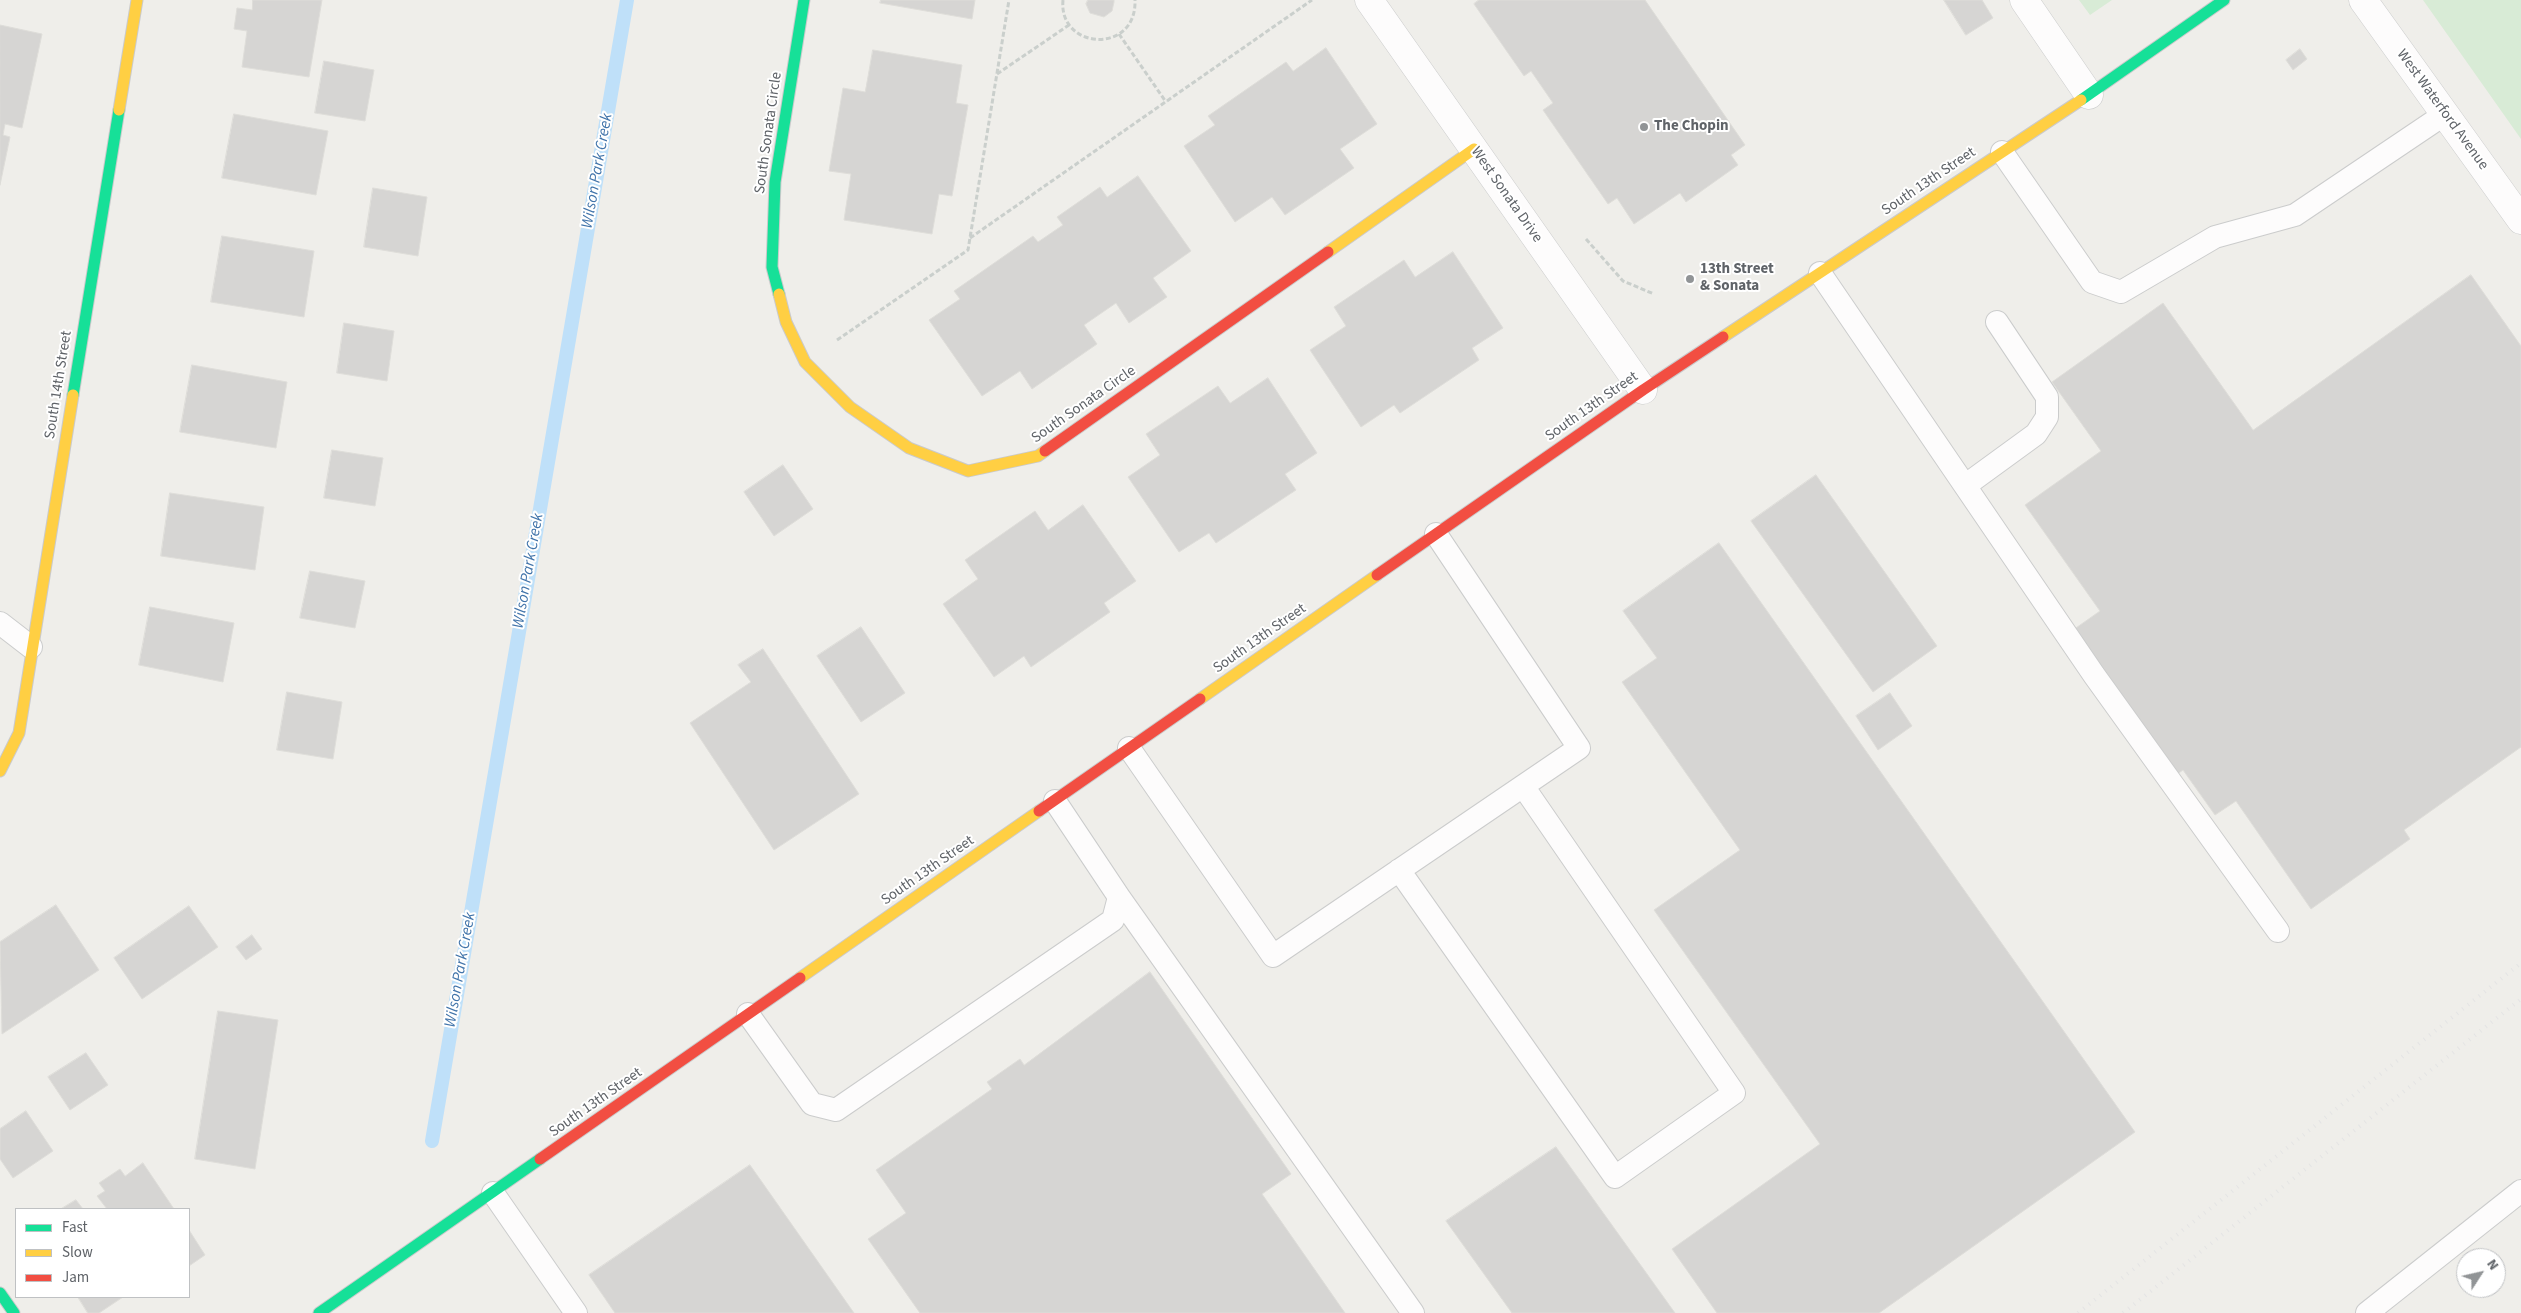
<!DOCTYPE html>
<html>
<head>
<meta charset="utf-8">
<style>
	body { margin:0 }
	#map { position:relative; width:2521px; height:1313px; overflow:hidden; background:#efeeea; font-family:"Source Sans 3",sans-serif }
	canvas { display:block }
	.legend { position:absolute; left:15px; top:1208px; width:175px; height:90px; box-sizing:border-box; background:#fff; border:1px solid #bfc1c3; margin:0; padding:6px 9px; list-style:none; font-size:15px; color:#5f6368 }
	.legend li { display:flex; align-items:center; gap:10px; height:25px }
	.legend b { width:25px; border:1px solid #bfc1c3 }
	.north { position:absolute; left:2456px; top:1248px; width:50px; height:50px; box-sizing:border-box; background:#fff; border:1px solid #bfc1c3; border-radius:50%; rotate:55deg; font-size:14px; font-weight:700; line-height:20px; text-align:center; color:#5f6368 }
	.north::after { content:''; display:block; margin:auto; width:18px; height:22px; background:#919496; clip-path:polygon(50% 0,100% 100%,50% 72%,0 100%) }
</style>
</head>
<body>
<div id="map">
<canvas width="2521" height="1313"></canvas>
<ul class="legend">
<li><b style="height:6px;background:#16e098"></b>Fast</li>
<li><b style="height:6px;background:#ffcf43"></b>Slow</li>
<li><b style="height:6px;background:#f24e42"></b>Jam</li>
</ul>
<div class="north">N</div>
</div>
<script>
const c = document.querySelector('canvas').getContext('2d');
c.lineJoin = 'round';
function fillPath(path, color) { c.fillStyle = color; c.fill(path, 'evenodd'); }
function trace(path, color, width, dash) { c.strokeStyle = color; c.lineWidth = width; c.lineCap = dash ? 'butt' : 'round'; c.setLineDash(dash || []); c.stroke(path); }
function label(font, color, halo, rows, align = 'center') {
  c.font = font + ' "Source Sans 3",sans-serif'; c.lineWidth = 4; c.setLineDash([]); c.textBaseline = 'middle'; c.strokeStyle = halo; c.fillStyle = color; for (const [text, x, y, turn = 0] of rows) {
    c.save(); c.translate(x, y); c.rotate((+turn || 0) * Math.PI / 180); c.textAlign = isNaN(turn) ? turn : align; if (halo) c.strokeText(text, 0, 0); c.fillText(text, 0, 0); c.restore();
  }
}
fillPath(new Path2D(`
	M 2079,0 L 2112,0 L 2090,15 Z
	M 2423,0 L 2521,0 L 2521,139 Z`), '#d8ebd6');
trace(new Path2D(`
	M 432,1141 L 627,0`), '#bfe0f9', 14);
const building = new Path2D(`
	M 253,0 L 322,0 L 309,77 L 242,67 L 247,31 L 234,29 L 237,8 L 252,10 Z
	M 881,0 L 975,0 L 972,19 L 880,3 Z
	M 1088,0 L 1114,0 L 1114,2 L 1112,11 L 1104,17 L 1090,13 L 1086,4 Z
	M 1479,0 L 1645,0 L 1745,145 L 1731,155 L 1738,165 L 1686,202 L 1680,193 L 1634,224 L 1617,198 L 1608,204 L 1543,110 L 1553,103 L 1531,71 L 1524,76 L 1474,4 Z
	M 1944,0 L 1982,0 L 1993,18 L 1966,35 Z
	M 0,25 L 42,34 L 22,128 L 5,124 L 3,135 L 10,137 L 0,185 Z
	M 1326,48 L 1377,124 L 1340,149 L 1354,168 L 1285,215 L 1272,197 L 1235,222 L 1184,146 L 1215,125 L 1208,116 L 1286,62 L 1293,71 Z
	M 2300,49 L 2307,59 L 2293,70 L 2286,60 Z
	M 873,50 L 962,65 L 956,103 L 968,105 L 952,196 L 939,194 L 932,234 L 844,220 L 851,174 L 829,171 L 843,88 L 865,92 Z
	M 324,61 L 374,70 L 365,121 L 315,113 Z
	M 234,114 L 328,131 L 316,195 L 222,178 Z
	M 1138,176 L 1191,251 L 1153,278 L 1167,297 L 1129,323 L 1116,303 L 1084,325 L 1097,344 L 1032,389 L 1020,371 L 982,396 L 929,320 L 960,299 L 954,291 L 1033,236 L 1038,242 L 1063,225 L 1057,217 L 1100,187 L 1107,197 Z
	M 373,188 L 427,197 L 418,256 L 364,247 Z
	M 222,236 L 314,251 L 304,317 L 211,302 Z
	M 1453,252 L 1503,328 L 1472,348 L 1479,360 L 1400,413 L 1394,405 L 1361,427 L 1310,350 L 1346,326 L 1334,307 L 1404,260 L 1415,277 Z
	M 2471,275 L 2521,346 L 2521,747 L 2404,830 L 2410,839 L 2311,909 L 2236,801 L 2215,815 L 2183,770 L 2176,775 L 2073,630 L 2100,611 L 2025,505 L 2101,451 L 2052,382 L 2163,303 L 2253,430 Z
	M 344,323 L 394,331 L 387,381 L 337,373 Z
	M 192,365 L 287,382 L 276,448 L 180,432 Z
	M 1268,378 L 1317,453 L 1285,474 L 1296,490 L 1216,543 L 1209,533 L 1179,552 L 1128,477 L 1160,455 L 1146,434 L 1218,386 L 1230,403 Z
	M 332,450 L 383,458 L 375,506 L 324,498 Z
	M 783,465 L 813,509 L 774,536 L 744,492 Z
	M 1816,475 L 1937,646 L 1873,692 L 1751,521 Z
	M 170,493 L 264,507 L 255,570 L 161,556 Z
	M 1083,505 L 1136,581 L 1104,603 L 1110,612 L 1031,667 L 1024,656 L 994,677 L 943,604 L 978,579 L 965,560 L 1035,511 L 1048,530 Z
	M 1719,543 L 2135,1132 L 1879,1313 L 1717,1313 L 1672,1249 L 1820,1144 L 1654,910 L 1740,850 L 1622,682 L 1657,658 L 1623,611 Z
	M 310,571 L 365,581 L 355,628 L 300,618 Z
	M 150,607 L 234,623 L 223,682 L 139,665 Z
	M 861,627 L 905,693 L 861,722 L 817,656 Z
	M 763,649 L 859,794 L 774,850 L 690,723 L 751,682 L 738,665 Z
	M 287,692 L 342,702 L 333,759 L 277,750 Z
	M 1890,693 L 1912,726 L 1878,750 L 1856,716 Z
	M 56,905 L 99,970 L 2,1034 L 0,942 Z
	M 189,906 L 218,947 L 142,999 L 114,958 Z
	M 252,935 L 262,949 L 246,960 L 236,947 Z
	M 1150,972 L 1291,1174 L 1262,1194 L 1345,1313 L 920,1313 L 868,1239 L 906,1213 L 876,1170 L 992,1089 L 987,1082 L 1020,1059 L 1024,1065 Z
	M 218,1011 L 278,1020 L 255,1169 L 195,1159 Z
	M 86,1053 L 108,1085 L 70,1110 L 48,1077 Z
	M 26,1111 L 53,1151 L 13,1178 L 0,1159 L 0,1129 Z
	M 1556,1147 L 1675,1313 L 1512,1313 L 1446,1221 Z
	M 143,1163 L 174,1209 L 107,1209 L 97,1196 L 105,1191 L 99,1183 L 120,1169 L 125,1176 Z
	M 750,1165 L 854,1313 L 615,1313 L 589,1275 Z
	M 76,1200 L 83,1209 L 61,1209 Z
	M 189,1230 L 205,1255 L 189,1266 Z
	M 78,1297 L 123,1297 L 99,1313 L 88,1313 Z`);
fillPath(building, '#d6d5d3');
trace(building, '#deddd9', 1);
const lane = new Path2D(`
	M 2002,152 L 2092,282 L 2121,292 L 2215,237 L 2295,215 L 2445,114
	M 1820,273 L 2094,675 L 2278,931
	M 1966,485 L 2036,434 L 2047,417 L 2047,397 L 1997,322
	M 0,623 L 31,647
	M 1129,748 L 1273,956 L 1579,748 L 1436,534
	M 1399,870 L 1615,1177 L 1734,1093 L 1523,786
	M 1119,897 L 1413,1313
	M 748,1014 L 812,1104 L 836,1110 L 1113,920 L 1119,897 L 1055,801
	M 493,1193 L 576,1313
	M 2367,1313 L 2521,1191`);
const street = new Path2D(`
	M 1369,0 L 1643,390
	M 2024,0 L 2089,95
	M 2363,0 L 2521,220`);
const fast = new Path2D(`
	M 2081,100 L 2224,0
	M 779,294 L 772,267 L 775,182 L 804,0
	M 73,395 L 119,110
	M 0,1293 L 14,1313
	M 319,1313 L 540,1159`);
const slow = new Path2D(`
	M 119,110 L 137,0
	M 1328,252 L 1474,149
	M 779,294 L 786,322 L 805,362 L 850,407 L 909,448 L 968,471 L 1038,456 L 1045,451
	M 1723,337 L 2081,100
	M 1200,699 L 1377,575
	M 0,771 L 19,733 L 73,395
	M 800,978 L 1039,811`);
const jam = new Path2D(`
	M 1045,451 L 1328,252
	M 1377,575 L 1643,390 L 1723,337
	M 1039,811 L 1200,699
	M 540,1159 L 800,978`);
trace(lane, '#cbcccc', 24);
trace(street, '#cbcccc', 29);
trace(fast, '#cacacb', 13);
trace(slow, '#cacacb', 13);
trace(jam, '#cacacb', 13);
trace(new Path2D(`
	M 1063,0 C 1058,50 1137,55 1135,0
	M 1119,34 L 1166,102
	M 997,74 L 1069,25
	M 970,238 L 1312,0
	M 1586,239 L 1623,281 L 1654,294
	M 837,340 L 968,250 L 1009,0`), '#cacfcc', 3, [5, 2.5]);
trace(lane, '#fdfcfc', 22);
trace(street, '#fdfcfc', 28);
trace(fast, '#16e098', 11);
trace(slow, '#ffcf43', 11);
trace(jam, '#f24e42', 11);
trace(new Path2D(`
	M 2078,1313 L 2521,963
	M 2123,1313 L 2521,999`), '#e4e4e4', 4, [1, 6]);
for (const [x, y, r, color] of [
	[1644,127,5,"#919496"],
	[1690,279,5,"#919496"]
]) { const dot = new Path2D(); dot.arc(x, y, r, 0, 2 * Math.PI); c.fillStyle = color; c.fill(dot); trace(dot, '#fff', 2); }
label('15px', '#5f6368', '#fff', [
	["West Waterford Avenue",2442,110,54],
	["South Sonata Circle",769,133,-82],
	["South 13th Street",1929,182,-34],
	["West Sonata Drive",1506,195,55],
	["South 14th Street",59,385,-81],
	["South Sonata Circle",1084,405,-35],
	["South 13th Street",1592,407,-35],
	["South 13th Street",1260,639,-35],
	["South 13th Street",928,871,-35],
	["South 13th Street",596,1103,-35]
]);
label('bold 15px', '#5f6368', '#fff', [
	["The Chopin",1654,127],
	["13th Street",1700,270],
	["& Sonata",1700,287]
], 'left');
label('italic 16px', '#4174aa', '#fff', [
	["Wilson Park Creek",598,171,-80],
	["Wilson Park Creek",529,571,-80],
	["Wilson Park Creek",461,970,-80]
]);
</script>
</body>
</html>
